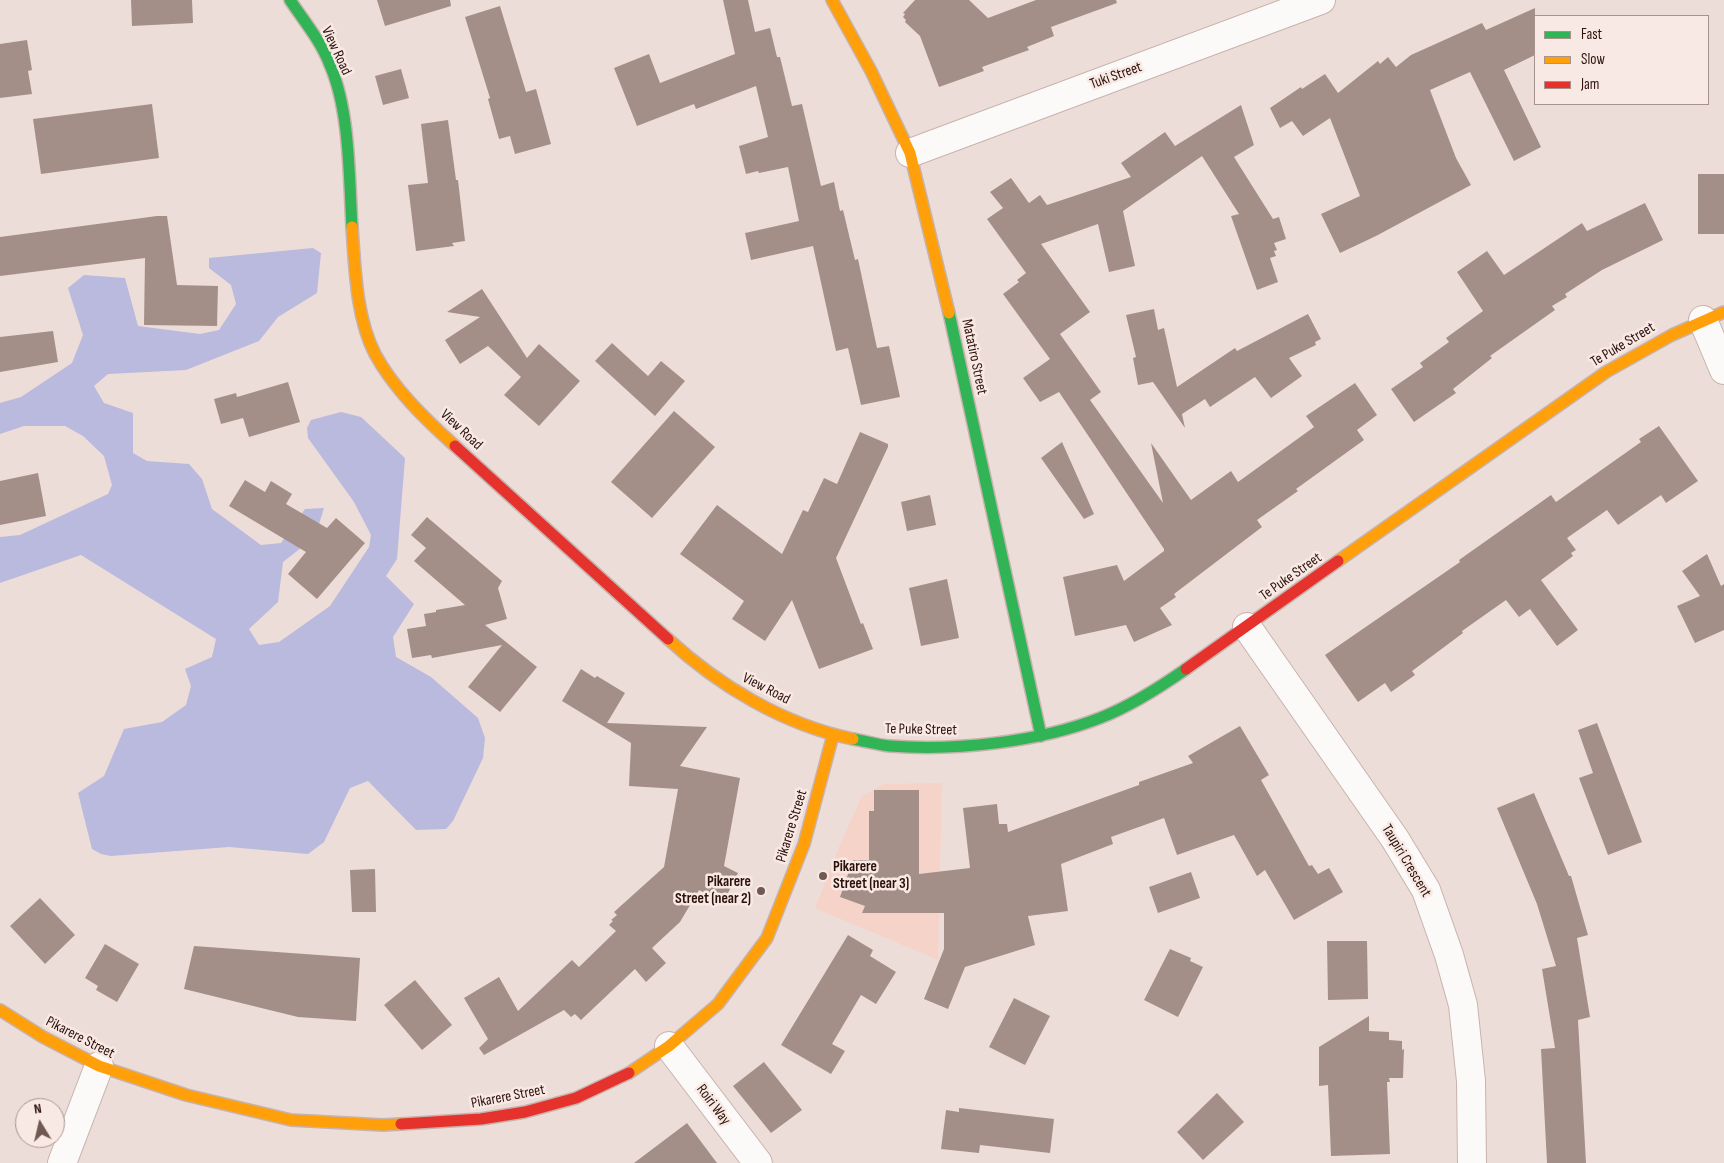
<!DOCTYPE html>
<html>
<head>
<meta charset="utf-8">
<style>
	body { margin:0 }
	#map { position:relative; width:1724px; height:1163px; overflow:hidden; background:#edddd8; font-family:"Sofia Sans Condensed",sans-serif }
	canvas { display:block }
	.legend { position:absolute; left:1534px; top:15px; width:175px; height:90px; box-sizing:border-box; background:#f9e9e5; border:1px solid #a7938e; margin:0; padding:6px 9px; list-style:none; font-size:15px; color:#2c120b }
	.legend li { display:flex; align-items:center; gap:10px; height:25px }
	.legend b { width:25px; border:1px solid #a7938e }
	.north { position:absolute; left:15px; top:1098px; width:50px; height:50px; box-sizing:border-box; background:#f9e9e5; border:1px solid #a7938e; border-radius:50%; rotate:351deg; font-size:14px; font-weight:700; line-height:20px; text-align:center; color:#2c120b }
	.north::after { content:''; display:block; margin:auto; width:18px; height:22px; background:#705953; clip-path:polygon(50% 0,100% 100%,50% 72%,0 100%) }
</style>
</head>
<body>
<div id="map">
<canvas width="1724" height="1163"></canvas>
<ul class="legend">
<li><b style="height:6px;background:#30b455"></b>Fast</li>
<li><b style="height:6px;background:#ff9f0a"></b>Slow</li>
<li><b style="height:6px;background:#e5322d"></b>Jam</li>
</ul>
<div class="north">N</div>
</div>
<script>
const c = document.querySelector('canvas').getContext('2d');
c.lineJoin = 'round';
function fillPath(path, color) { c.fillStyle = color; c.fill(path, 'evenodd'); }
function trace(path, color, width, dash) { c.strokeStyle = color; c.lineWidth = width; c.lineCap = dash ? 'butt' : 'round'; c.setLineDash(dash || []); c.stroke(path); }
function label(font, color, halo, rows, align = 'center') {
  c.font = font + ' "Sofia Sans Condensed",sans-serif'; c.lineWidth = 5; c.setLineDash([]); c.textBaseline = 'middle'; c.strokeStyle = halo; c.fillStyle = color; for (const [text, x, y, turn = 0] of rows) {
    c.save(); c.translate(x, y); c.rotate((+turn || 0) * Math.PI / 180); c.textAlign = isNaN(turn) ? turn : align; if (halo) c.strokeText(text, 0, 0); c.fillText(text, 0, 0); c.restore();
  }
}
fillPath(new Path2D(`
	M 942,783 L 938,960 L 815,908 L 841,842 L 862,796 L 884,784 Z`), '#f6d3c9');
fillPath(new Path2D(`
	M 313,248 L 321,253 L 317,293 L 278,317 L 259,341 L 186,370 L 108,374 L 94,386 L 104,403 L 133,413 L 133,453 L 147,461 L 189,464 L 202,479 L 212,509 L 261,545 L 281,543 L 305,509 L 324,508 L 315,537 L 283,562 L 278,602 L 249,629 L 259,645 L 279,642 L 330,606 L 369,547 L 371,535 L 354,502 L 308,438 L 307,428 L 311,420 L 341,412 L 361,417 L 405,458 L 397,559 L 386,576 L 414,604 L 393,637 L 396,657 L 431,677 L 478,718 L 485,738 L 483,758 L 453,821 L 446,829 L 416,830 L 368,781 L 350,788 L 324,842 L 308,854 L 229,847 L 111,856 L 101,854 L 92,849 L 78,793 L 104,776 L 124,729 L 162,722 L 186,705 L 191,686 L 185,669 L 212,657 L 216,639 L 81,555 L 0,583 L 0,537 L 20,535 L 108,494 L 112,485 L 104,456 L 83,436 L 65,426 L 24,426 L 0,434 L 0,403 L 21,397 L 72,363 L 83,335 L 68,288 L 84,275 L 125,278 L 138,326 L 200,334 L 219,330 L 236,304 L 231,285 L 209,268 L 209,258 Z`), '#bab9de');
fillPath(new Path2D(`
	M 131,0 L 192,0 L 193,23 L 132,26 Z
	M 377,0 L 450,0 L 451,6 L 385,26 Z
	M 723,0 L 748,0 L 755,32 L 770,28 L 777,57 L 780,57 L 792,106 L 802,104 L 821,186 L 834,182 L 840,211 L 843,210 L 855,260 L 858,259 L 877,348 L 889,346 L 900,397 L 861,405 L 848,348 L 836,351 L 813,246 L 751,260 L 745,233 L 799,221 L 788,167 L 759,173 L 758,171 L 746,174 L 739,146 L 768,137 L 756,86 L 696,109 L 694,104 L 637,126 L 614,68 L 649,54 L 660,83 L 735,54 Z
	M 915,0 L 969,0 L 988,18 L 1036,0 L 1116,0 L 1117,3 L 1051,27 L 1054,36 L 1027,47 L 1029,50 L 982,67 L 984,71 L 939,87 L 920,36 L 905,22 L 906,20 L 903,17 L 905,14 L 903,13 Z
	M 500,6 L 526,92 L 536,89 L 551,144 L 515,154 L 510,136 L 499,139 L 488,99 L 490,98 L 465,17 Z
	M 1535,8 L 1535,55 L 1504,70 L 1541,147 L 1514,161 L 1470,72 L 1430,90 L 1456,158 L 1471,185 L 1376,236 L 1340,253 L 1321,214 L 1360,196 L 1330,118 L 1303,136 L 1292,121 L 1280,128 L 1270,108 L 1301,87 L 1302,89 L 1325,74 L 1338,93 L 1378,61 L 1380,64 L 1388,57 L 1396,67 L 1411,55 L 1482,23 L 1486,30 Z
	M 27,40 L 32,70 L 28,71 L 32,94 L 0,98 L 0,44 Z
	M 401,69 L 409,98 L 383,105 L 375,76 Z
	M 152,104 L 159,158 L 41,174 L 33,119 Z
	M 1241,105 L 1254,145 L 1234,157 L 1273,219 L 1279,217 L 1286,239 L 1274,243 L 1277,250 L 1274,251 L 1276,256 L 1270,258 L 1278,282 L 1257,290 L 1231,216 L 1239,214 L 1202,156 L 1123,211 L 1135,266 L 1109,272 L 1098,224 L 1041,244 L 1090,312 L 1060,334 L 1101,392 L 1090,400 L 1163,503 L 1151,443 L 1191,500 L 1231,471 L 1238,482 L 1314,427 L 1306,416 L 1355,383 L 1377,415 L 1357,430 L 1364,440 L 1296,489 L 1298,491 L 1257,520 L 1262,527 L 1174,594 L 1176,597 L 1160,608 L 1172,625 L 1134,642 L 1126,625 L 1075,636 L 1063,577 L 1117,565 L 1124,581 L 1164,551 L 1164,549 L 1059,392 L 1040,402 L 1023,378 L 1050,359 L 1003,294 L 1019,282 L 1017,280 L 1026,273 L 987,219 L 1003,208 L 990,192 L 1011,178 L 1029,203 L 1040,195 L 1047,205 L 1131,177 L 1121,163 L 1165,132 L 1175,146 Z
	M 448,120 L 456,180 L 458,180 L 465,241 L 452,243 L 454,246 L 416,251 L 408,185 L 428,183 L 421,124 Z
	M 1698,174 L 1724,174 L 1724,234 L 1698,234 Z
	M 1645,203 L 1663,240 L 1602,270 L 1565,294 L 1567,297 L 1552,306 L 1555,310 L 1490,356 L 1492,358 L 1453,389 L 1456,393 L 1414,422 L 1391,389 L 1423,367 L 1420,363 L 1449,342 L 1446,338 L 1483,311 L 1457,272 L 1487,251 L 1504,275 L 1582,223 L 1587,231 Z
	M 157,216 L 167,216 L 177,285 L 218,286 L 217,326 L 144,325 L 145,258 L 0,276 L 0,237 Z
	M 482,289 L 527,358 L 539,344 L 580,381 L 539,426 L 504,395 L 521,377 L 488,346 L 460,364 L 445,340 L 480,317 L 447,312 Z
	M 1154,309 L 1158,330 L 1164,328 L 1177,387 L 1235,348 L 1237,351 L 1308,314 L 1321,339 L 1315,342 L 1316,345 L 1289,358 L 1302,376 L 1271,398 L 1255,377 L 1210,407 L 1205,399 L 1182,414 L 1185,428 L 1153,382 L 1138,385 L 1133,358 L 1136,357 L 1126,315 Z
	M 53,331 L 58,362 L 0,372 L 0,337 Z
	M 612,343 L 648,376 L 661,361 L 685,381 L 655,416 L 595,361 Z
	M 288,382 L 300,422 L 249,437 L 243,418 L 221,424 L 214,399 L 236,393 L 237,397 Z
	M 674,411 L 715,447 L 652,518 L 611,482 Z
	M 1659,426 L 1698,481 L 1666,503 L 1661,495 L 1618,525 L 1607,510 L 1567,538 L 1576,550 L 1571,553 L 1573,556 L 1541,580 L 1578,630 L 1557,646 L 1530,609 L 1519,617 L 1506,600 L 1462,631 L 1463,633 L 1412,671 L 1415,675 L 1391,692 L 1385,683 L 1358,702 L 1325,655 L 1460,562 L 1459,560 L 1551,495 L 1556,502 L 1641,442 L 1639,439 Z
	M 860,432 L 888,444 L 888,447 L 836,558 L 861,624 L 863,623 L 873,649 L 819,669 L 792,600 L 765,641 L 732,619 L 744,601 L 680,554 L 717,505 L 782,554 L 803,510 L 808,512 L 824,478 L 837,484 Z
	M 1062,442 L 1094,514 L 1084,519 L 1041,458 Z
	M 38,473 L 46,516 L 0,525 L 0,481 Z
	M 245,480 L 265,492 L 271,481 L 292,494 L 286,504 L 327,528 L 336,518 L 365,543 L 317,599 L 288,574 L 306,552 L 229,506 Z
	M 930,495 L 936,525 L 907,531 L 901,502 Z
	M 427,517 L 502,581 L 498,588 L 507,619 L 485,625 L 537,667 L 500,712 L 468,687 L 502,645 L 432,658 L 431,655 L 412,658 L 407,629 L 426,626 L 424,614 L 436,612 L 436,610 L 465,605 L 414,561 L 426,548 L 411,535 Z
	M 1707,554 L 1721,586 L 1724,584 L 1724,630 L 1695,643 L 1677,606 L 1700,596 L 1682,571 Z
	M 947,579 L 959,638 L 921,646 L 909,588 Z
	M 581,669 L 595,678 L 597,676 L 625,693 L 607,723 L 707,727 L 680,766 L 740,778 L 724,866 L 738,873 L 723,903 L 699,890 L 680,922 L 652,948 L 666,963 L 646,982 L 635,969 L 581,1020 L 575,1014 L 571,1017 L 564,1010 L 484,1055 L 479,1048 L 488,1039 L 464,998 L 499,977 L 518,1011 L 572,960 L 579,967 L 616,931 L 609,925 L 613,921 L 611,920 L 617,915 L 614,912 L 664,867 L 678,789 L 629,786 L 631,743 L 562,701 Z
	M 1597,723 L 1642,842 L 1608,855 L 1579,778 L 1593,773 L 1578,730 Z
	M 1240,726 L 1269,775 L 1261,780 L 1309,866 L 1312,865 L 1318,874 L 1329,868 L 1343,892 L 1294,920 L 1265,870 L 1257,876 L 1234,835 L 1177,855 L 1164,818 L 1111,837 L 1113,844 L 1061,864 L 1068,911 L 1028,916 L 1035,945 L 965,967 L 948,1009 L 924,999 L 944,949 L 944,913 L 862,913 L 865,906 L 840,897 L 853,860 L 869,860 L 869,811 L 874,811 L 874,790 L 919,790 L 919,874 L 970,868 L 963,808 L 997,804 L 999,824 L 1007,824 L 1008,832 L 1139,785 L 1139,782 L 1193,763 L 1188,756 Z
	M 1534,793 L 1569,876 L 1571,876 L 1588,935 L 1577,938 L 1590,1017 L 1578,1020 L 1586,1163 L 1547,1163 L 1541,1049 L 1555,1048 L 1542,969 L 1556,966 L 1537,904 L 1497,808 Z
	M 375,869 L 376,912 L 352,912 L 350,870 Z
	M 1191,872 L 1200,898 L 1158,913 L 1149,887 Z
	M 40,898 L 75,935 L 45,964 L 10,926 Z
	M 848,935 L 873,950 L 870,956 L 896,972 L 876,1004 L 861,995 L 832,1044 L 845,1051 L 831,1074 L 781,1045 Z
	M 1327,941 L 1367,941 L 1368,999 L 1328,1000 Z
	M 105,944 L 139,964 L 117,1002 L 96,990 L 98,986 L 85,978 Z
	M 194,946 L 360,958 L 356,1021 L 298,1017 L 184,989 Z
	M 1170,949 L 1191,958 L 1190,961 L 1203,967 L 1178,1017 L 1144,1000 Z
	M 415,980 L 452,1025 L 422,1050 L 384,1005 Z
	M 1014,998 L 1050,1016 L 1025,1065 L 989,1047 Z
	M 1369,1016 L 1369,1031 L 1389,1032 L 1389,1040 L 1402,1041 L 1402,1050 L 1404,1049 L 1403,1078 L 1389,1078 L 1390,1082 L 1387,1082 L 1390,1154 L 1331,1156 L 1328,1085 L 1319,1086 L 1319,1047 Z
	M 764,1062 L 802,1110 L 771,1133 L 733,1086 Z
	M 1217,1093 L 1244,1122 L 1203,1160 L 1177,1132 Z
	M 959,1108 L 1054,1119 L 1050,1153 L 980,1145 L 979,1153 L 941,1149 L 946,1110 L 959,1112 Z
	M 687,1123 L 717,1163 L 634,1163 Z`), '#a48f88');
const street = new Path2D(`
	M 910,153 L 1321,0
	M 1703,320 L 1724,370
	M 1247,627 L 1395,839 L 1426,890 L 1449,955 L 1463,1005 L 1471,1081 L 1472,1163
	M 669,1046 L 758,1163
	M 62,1163 L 99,1066`);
const fast = new Path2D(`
	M 290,0 C 304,21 321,41 330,65 C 350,111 349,177 352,227
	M 949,313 L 1041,736
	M 853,739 C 865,741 878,745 890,746 C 956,751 1039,742 1100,718 C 1131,706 1159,688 1186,669`);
const slow = new Path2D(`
	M 832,0 L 871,71 L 910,153 L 949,313
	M 352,227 C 355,268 356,317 375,354 C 394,389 425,419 455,446
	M 1338,561 L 1606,372 L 1672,335 L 1724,312
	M 668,639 C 719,686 784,725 853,739
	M 0,1010 L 43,1037 L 99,1066 L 186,1095 L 291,1120 L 383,1125 L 401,1124
	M 629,1073 L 669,1046 L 718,1004 L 767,938 L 804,844 L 833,735`);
const jam = new Path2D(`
	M 455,446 L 668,639
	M 1186,669 L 1338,561
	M 401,1124 L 481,1119 L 525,1112 L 576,1098 L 629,1073`);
trace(street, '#c7b3ad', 30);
trace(fast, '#c7b3ad', 14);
trace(slow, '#c7b3ad', 14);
trace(jam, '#c7b3ad', 14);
trace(street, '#fcfaf9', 28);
trace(fast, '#30b455', 11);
trace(slow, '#ff9f0a', 11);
trace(jam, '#e5322d', 11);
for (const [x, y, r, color] of [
	[823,876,5,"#705953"],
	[761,891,5,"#705953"]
]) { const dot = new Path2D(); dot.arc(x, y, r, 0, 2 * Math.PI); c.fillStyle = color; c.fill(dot); trace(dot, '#f9e9e5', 2); }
label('15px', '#2c120b', '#f9e9e5', [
	["View Road",336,51,65],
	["Tuki Street",1116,76,-20],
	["Te Puke Street",1623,345,-31],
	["Matatiro Street",974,357,78],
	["View Road",461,430,43],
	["Te Puke Street",1291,577,-35],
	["View Road",766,689,27],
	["Te Puke Street",921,730,1],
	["Pikarere Street",792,826,-73],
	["Taupiri Crescent",1406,861,59],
	["Pikarere Street",80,1038,27],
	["Pikarere Street",508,1097,-11],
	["Roiri Way",713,1105,53]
]);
label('bold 15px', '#2c120b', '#f9e9e5', [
	["Pikarere",833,867],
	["Street (near 3)",833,884],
	["Pikarere",751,882,"right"],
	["Street (near 2)",751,899,"right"]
], 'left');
</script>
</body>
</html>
